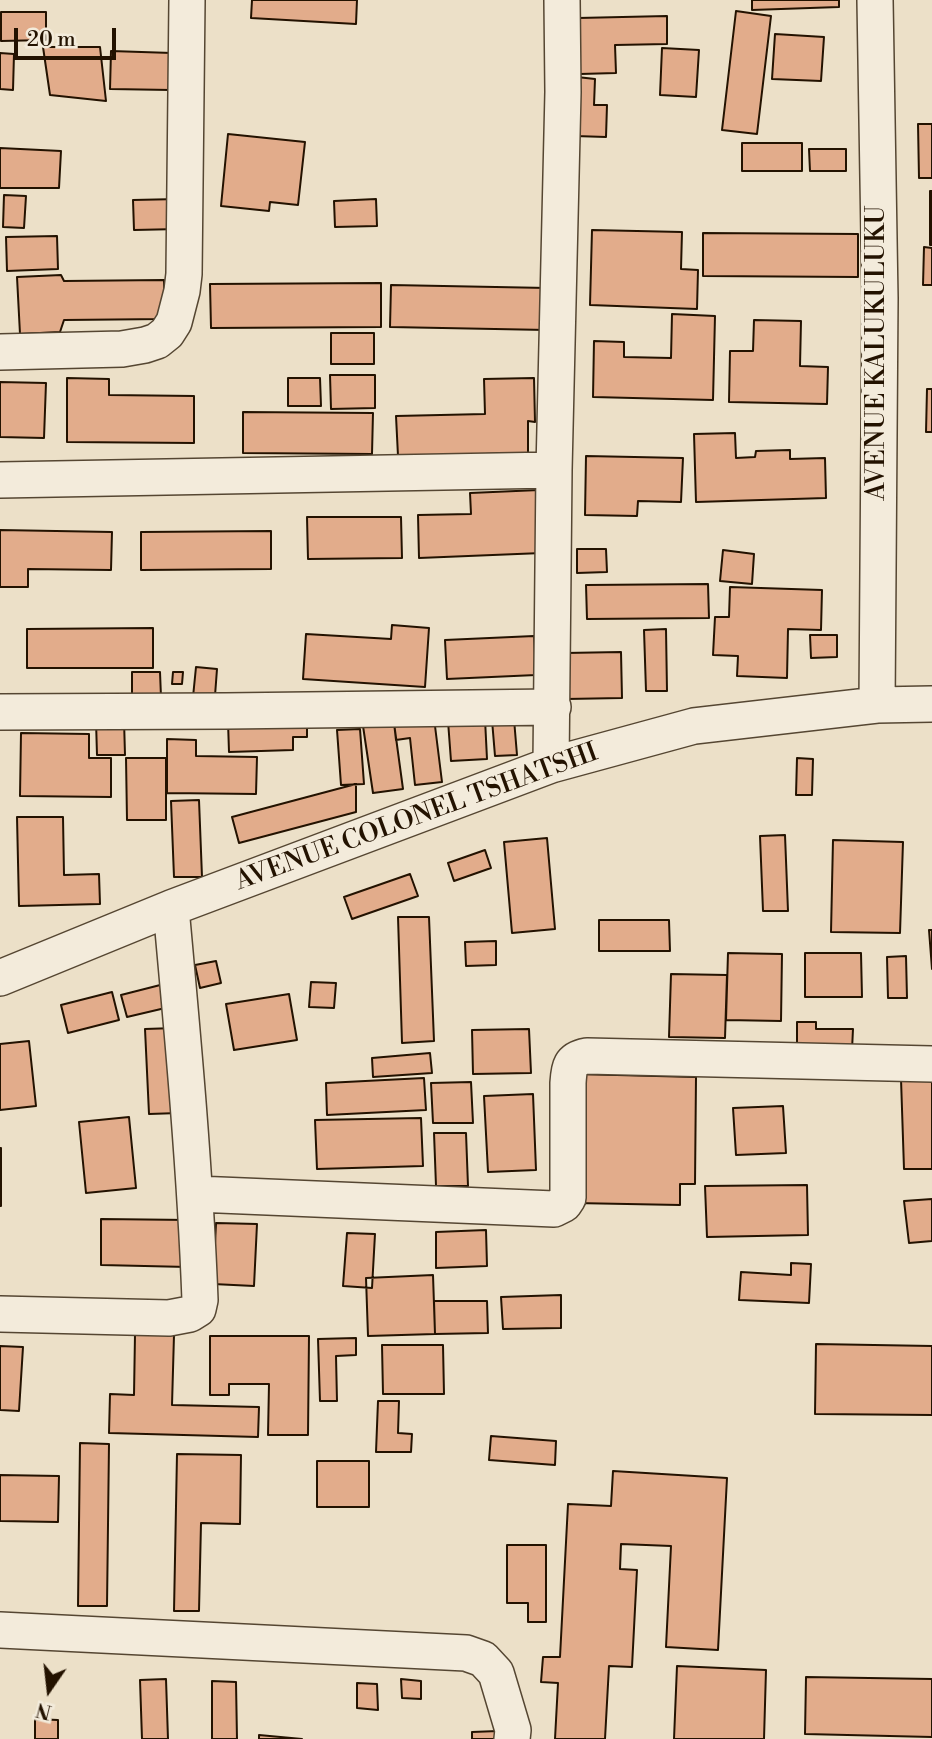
<!DOCTYPE html>
<html>
<head>
<meta charset="utf-8">
<style>
	body { margin:0 }
	#map { position:relative; width:932px; height:1739px; overflow:hidden; background:#ece0c8; font-family:"Libre Bodoni",serif }
	canvas { display:block }
	.north { position:absolute; left:14px; top:1655px; width:70px; height:70px; -webkit-text-stroke:5px #f3ebdb; paint-order:stroke; rotate:194deg; font-size:19px; font-weight:700; line-height:28px; text-align:center; color:#231200 }
	.north::after { content:''; display:block; margin:auto; width:24px; height:32px; background:#231200; clip-path:polygon(50% 0,100% 100%,50% 72%,0 100%) }
	.scale { position:absolute; left:14px; top:28px; width:102px; height:32px; box-sizing:border-box; border:4px solid #231200; border-top:0; padding-left:9px; font-size:21px; line-height:24px; white-space:nowrap; color:#231200; -webkit-text-stroke:5px #f3ebdb; paint-order:stroke }
</style>
</head>
<body>
<div id="map">
<canvas width="932" height="1739"></canvas>
<div class="north">N</div>
<div class="scale">20 m</div>
</div>
<script>
const c = document.querySelector('canvas').getContext('2d');
c.lineJoin = 'round';
function fillPath(path, color) { c.fillStyle = color; c.fill(path, 'evenodd'); }
function trace(path, color, width, dash) { c.strokeStyle = color; c.lineWidth = width; c.lineCap = dash ? 'butt' : 'round'; c.setLineDash(dash || []); c.stroke(path); }
function label(font, color, halo, rows, align = 'center') {
  c.font = font + ' "Libre Bodoni",serif'; c.lineWidth = 6; c.setLineDash([]); c.textBaseline = 'middle'; c.strokeStyle = halo; c.fillStyle = color; for (const [text, x, y, turn = 0] of rows) {
    c.save(); c.translate(x, y); c.rotate((+turn || 0) * Math.PI / 180); c.textAlign = isNaN(turn) ? turn : align; if (halo) c.strokeText(text, 0, 0); c.fillText(text, 0, 0); c.restore();
  }
}
const building = new Path2D(`
	M 252,0 L 357,0 L 356,24 L 251,18 Z
	M 752,0 L 839,0 L 839,7 L 752,10 Z
	M 736,11 L 771,16 L 757,134 L 722,130 Z
	M 1,12 L 46,12 L 46,40 L 1,41 Z
	M 667,16 L 667,44 L 615,45 L 616,73 L 580,74 L 578,18 Z
	M 775,34 L 824,37 L 821,81 L 772,79 Z
	M 43,47 L 100,47 L 106,101 L 50,95 Z
	M 662,48 L 699,50 L 696,97 L 660,95 Z
	M 111,51 L 172,53 L 171,90 L 110,89 Z
	M 0,53 L 14,54 L 13,90 L 0,89 Z
	M 577,77 L 595,79 L 594,105 L 607,105 L 606,137 L 575,136 Z
	M 918,124 L 932,124 L 932,178 L 919,178 Z
	M 228,134 L 305,142 L 298,205 L 270,202 L 269,211 L 221,206 Z
	M 742,143 L 802,143 L 802,171 L 742,171 Z
	M 0,148 L 61,151 L 59,188 L 0,188 Z
	M 809,149 L 846,149 L 846,171 L 810,171 Z
	M 930,191 L 932,191 L 932,245 L 930,245 Z
	M 4,195 L 26,196 L 24,228 L 3,227 Z
	M 179,199 L 179,229 L 134,230 L 133,200 Z
	M 376,199 L 377,226 L 335,227 L 334,201 Z
	M 592,230 L 682,232 L 681,269 L 698,270 L 697,309 L 590,305 Z
	M 703,233 L 858,234 L 858,277 L 703,276 Z
	M 57,236 L 58,269 L 7,271 L 6,237 Z
	M 924,247 L 932,248 L 932,285 L 923,285 Z
	M 61,275 L 64,281 L 164,280 L 165,319 L 64,320 L 60,332 L 20,334 L 17,277 Z
	M 381,283 L 381,327 L 211,328 L 210,284 Z
	M 391,285 L 548,288 L 547,330 L 390,327 Z
	M 672,314 L 715,316 L 713,400 L 593,397 L 594,341 L 624,342 L 624,357 L 671,358 Z
	M 754,320 L 801,321 L 800,366 L 828,367 L 827,404 L 729,402 L 730,351 L 753,351 Z
	M 331,333 L 374,333 L 374,364 L 331,364 Z
	M 330,375 L 375,375 L 375,408 L 331,409 Z
	M 67,378 L 109,379 L 109,395 L 194,396 L 194,443 L 67,442 Z
	M 288,378 L 320,378 L 321,406 L 288,406 Z
	M 534,378 L 535,422 L 528,421 L 528,453 L 398,456 L 396,416 L 485,414 L 484,379 Z
	M 0,382 L 46,383 L 44,438 L 0,437 Z
	M 927,389 L 932,389 L 932,432 L 926,432 Z
	M 243,412 L 373,413 L 372,454 L 243,453 Z
	M 735,433 L 736,458 L 755,457 L 756,451 L 790,450 L 790,459 L 825,458 L 826,498 L 696,502 L 694,434 Z
	M 586,456 L 683,458 L 681,502 L 638,501 L 637,516 L 585,515 Z
	M 539,490 L 542,553 L 419,558 L 418,515 L 471,514 L 470,493 Z
	M 307,517 L 401,517 L 402,558 L 308,559 Z
	M 0,530 L 112,532 L 111,570 L 28,569 L 28,587 L 0,587 Z
	M 271,531 L 271,569 L 141,570 L 141,532 Z
	M 577,549 L 606,549 L 607,572 L 577,573 Z
	M 723,550 L 754,554 L 752,584 L 720,581 Z
	M 708,584 L 709,618 L 587,619 L 586,585 Z
	M 730,587 L 822,590 L 821,630 L 788,629 L 787,678 L 737,676 L 738,656 L 713,655 L 715,617 L 729,617 Z
	M 392,625 L 429,628 L 425,687 L 303,679 L 306,634 L 391,639 Z
	M 153,628 L 153,668 L 27,668 L 27,629 Z
	M 666,629 L 667,691 L 646,691 L 644,630 Z
	M 810,635 L 837,635 L 837,657 L 811,658 Z
	M 534,636 L 536,675 L 447,679 L 445,640 Z
	M 621,652 L 622,698 L 566,699 L 565,653 Z
	M 196,667 L 217,669 L 214,709 L 192,707 Z
	M 132,672 L 160,672 L 161,697 L 132,697 Z
	M 173,672 L 183,672 L 182,684 L 172,684 Z
	M 434,718 L 442,782 L 415,785 L 410,738 L 396,740 L 394,723 Z
	M 485,719 L 487,759 L 451,761 L 448,721 Z
	M 514,719 L 517,755 L 495,756 L 492,720 Z
	M 124,720 L 125,755 L 97,755 L 96,721 Z
	M 307,720 L 307,737 L 293,737 L 293,750 L 229,752 L 228,722 Z
	M 394,723 L 403,789 L 373,793 L 363,726 Z
	M 360,729 L 364,784 L 341,785 L 337,730 Z
	M 21,733 L 89,734 L 89,758 L 111,758 L 111,797 L 20,796 Z
	M 167,739 L 196,740 L 196,756 L 257,757 L 256,794 L 167,793 Z
	M 126,758 L 166,758 L 166,820 L 127,820 Z
	M 797,758 L 813,759 L 812,795 L 796,795 Z
	M 356,784 L 356,812 L 239,843 L 232,817 Z
	M 199,800 L 202,877 L 174,877 L 171,801 Z
	M 17,817 L 63,817 L 64,875 L 99,874 L 100,904 L 19,906 Z
	M 785,835 L 788,911 L 763,911 L 760,836 Z
	M 547,838 L 555,929 L 512,933 L 504,842 Z
	M 833,840 L 903,842 L 900,933 L 831,932 Z
	M 485,850 L 491,868 L 454,881 L 448,863 Z
	M 410,874 L 418,896 L 352,919 L 344,897 Z
	M 398,917 L 429,917 L 434,1041 L 402,1043 Z
	M 599,920 L 669,920 L 670,951 L 599,951 Z
	M 929,930 L 932,930 L 932,969 Z
	M 496,941 L 496,965 L 466,966 L 465,942 Z
	M 728,953 L 782,954 L 781,1021 L 726,1020 Z
	M 805,953 L 861,953 L 862,997 L 805,997 Z
	M 906,956 L 907,998 L 888,998 L 887,957 Z
	M 216,961 L 221,983 L 200,988 L 195,965 Z
	M 671,974 L 727,975 L 725,1038 L 669,1037 Z
	M 172,982 L 178,1005 L 127,1017 L 121,995 Z
	M 311,982 L 336,983 L 334,1008 L 309,1007 Z
	M 112,992 L 119,1020 L 68,1033 L 61,1005 Z
	M 289,994 L 297,1040 L 234,1050 L 226,1004 Z
	M 797,1022 L 816,1022 L 816,1029 L 853,1029 L 852,1050 L 797,1050 Z
	M 175,1028 L 179,1113 L 149,1114 L 145,1029 Z
	M 529,1029 L 531,1073 L 473,1074 L 472,1030 Z
	M 29,1041 L 36,1106 L 0,1110 L 0,1044 Z
	M 430,1053 L 432,1073 L 373,1077 L 372,1058 Z
	M 577,1074 L 696,1077 L 695,1184 L 680,1184 L 680,1205 L 574,1203 Z
	M 424,1078 L 426,1110 L 327,1115 L 326,1083 Z
	M 932,1078 L 932,1169 L 904,1169 L 901,1079 Z
	M 471,1082 L 473,1123 L 433,1123 L 431,1083 Z
	M 533,1094 L 536,1170 L 488,1172 L 484,1096 Z
	M 783,1106 L 786,1153 L 736,1155 L 733,1108 Z
	M 129,1117 L 136,1188 L 86,1193 L 79,1122 Z
	M 421,1118 L 423,1166 L 317,1169 L 315,1120 Z
	M 434,1133 L 466,1133 L 468,1186 L 436,1186 Z
	M 0,1148 L 1,1148 L 1,1206 L 0,1206 Z
	M 807,1185 L 808,1235 L 707,1237 L 705,1186 Z
	M 932,1199 L 932,1241 L 909,1243 L 904,1201 Z
	M 101,1219 L 189,1220 L 188,1267 L 101,1265 Z
	M 216,1223 L 257,1224 L 254,1286 L 213,1284 Z
	M 486,1230 L 487,1266 L 436,1268 L 436,1232 Z
	M 347,1233 L 375,1234 L 372,1288 L 343,1286 Z
	M 791,1263 L 811,1264 L 809,1303 L 739,1300 L 741,1272 L 791,1275 Z
	M 433,1275 L 435,1334 L 368,1336 L 366,1278 Z
	M 561,1295 L 561,1328 L 503,1329 L 501,1297 Z
	M 434,1301 L 487,1301 L 488,1333 L 435,1334 Z
	M 135,1334 L 174,1335 L 172,1405 L 259,1407 L 258,1437 L 109,1433 L 110,1394 L 134,1395 Z
	M 210,1336 L 309,1336 L 308,1435 L 268,1435 L 269,1384 L 229,1384 L 229,1395 L 210,1395 Z
	M 356,1338 L 356,1355 L 336,1356 L 337,1401 L 320,1401 L 318,1339 Z
	M 816,1344 L 932,1346 L 932,1415 L 815,1414 Z
	M 382,1345 L 443,1345 L 444,1394 L 383,1394 Z
	M 0,1346 L 23,1347 L 19,1411 L 0,1410 Z
	M 378,1401 L 399,1401 L 398,1433 L 412,1434 L 411,1452 L 376,1452 Z
	M 491,1436 L 556,1441 L 555,1465 L 489,1460 Z
	M 80,1443 L 109,1444 L 107,1606 L 78,1606 Z
	M 177,1454 L 241,1455 L 240,1524 L 201,1523 L 199,1611 L 174,1611 Z
	M 317,1461 L 369,1461 L 369,1507 L 317,1507 Z
	M 613,1471 L 727,1478 L 718,1650 L 666,1647 L 671,1546 L 621,1544 L 620,1569 L 637,1570 L 632,1667 L 609,1666 L 605,1739 L 555,1739 L 558,1683 L 541,1682 L 543,1657 L 560,1657 L 568,1504 L 611,1506 Z
	M 0,1475 L 59,1476 L 58,1522 L 0,1521 Z
	M 507,1545 L 546,1545 L 546,1622 L 528,1622 L 528,1603 L 507,1603 Z
	M 677,1666 L 766,1670 L 764,1739 L 674,1739 Z
	M 806,1677 L 932,1679 L 932,1737 L 805,1734 Z
	M 166,1679 L 168,1739 L 142,1739 L 140,1680 Z
	M 401,1679 L 421,1681 L 421,1699 L 402,1698 Z
	M 212,1681 L 236,1682 L 237,1739 L 212,1739 Z
	M 357,1683 L 377,1684 L 378,1710 L 357,1708 Z
	M 35,1719 L 58,1720 L 58,1739 L 35,1739 Z
	M 498,1731 L 498,1739 L 472,1739 L 472,1732 Z
	M 259,1735 L 302,1739 L 259,1739 Z`);
fillPath(building, '#e2ac8b');
trace(building, '#231200', 2);
const street = new Path2D(`
	M 875,0 L 880,298 L 877,705
	M 0,352 L 122,349 L 145,345 L 157,341 L 167,333 L 174,322 L 182,291 L 184,274 L 187,0
	M 0,480 L 554,470
	M 0,712 L 226,711 L 553,707
	M 551,765 L 554,470 L 563,92 L 562,0
	M 0,978 L 171,908 L 551,765 L 694,726 L 877,705 L 932,704
	M 196,1194 L 554,1209 L 564,1204 L 568,1198 L 568,1083 C 569,1067 570,1059 587,1056 L 932,1064
	M 0,1314 L 169,1318 L 190,1314 L 198,1309 L 200,1300 C 195,1169 183,1039 171,908
	M 0,1630 L 466,1653 L 483,1659 L 496,1673 L 513,1730 L 512,1739`);
trace(street, '#554632', 38);
trace(street, '#f3ebdb', 35);
label('26px', '#231200', '#f3ebdb', [
	["AVENUE KALUKULUKU",878,353,-90],
	["AVENUE COLONEL TSHATSHI",417,818,-20]
]);
</script>
</body>
</html>
